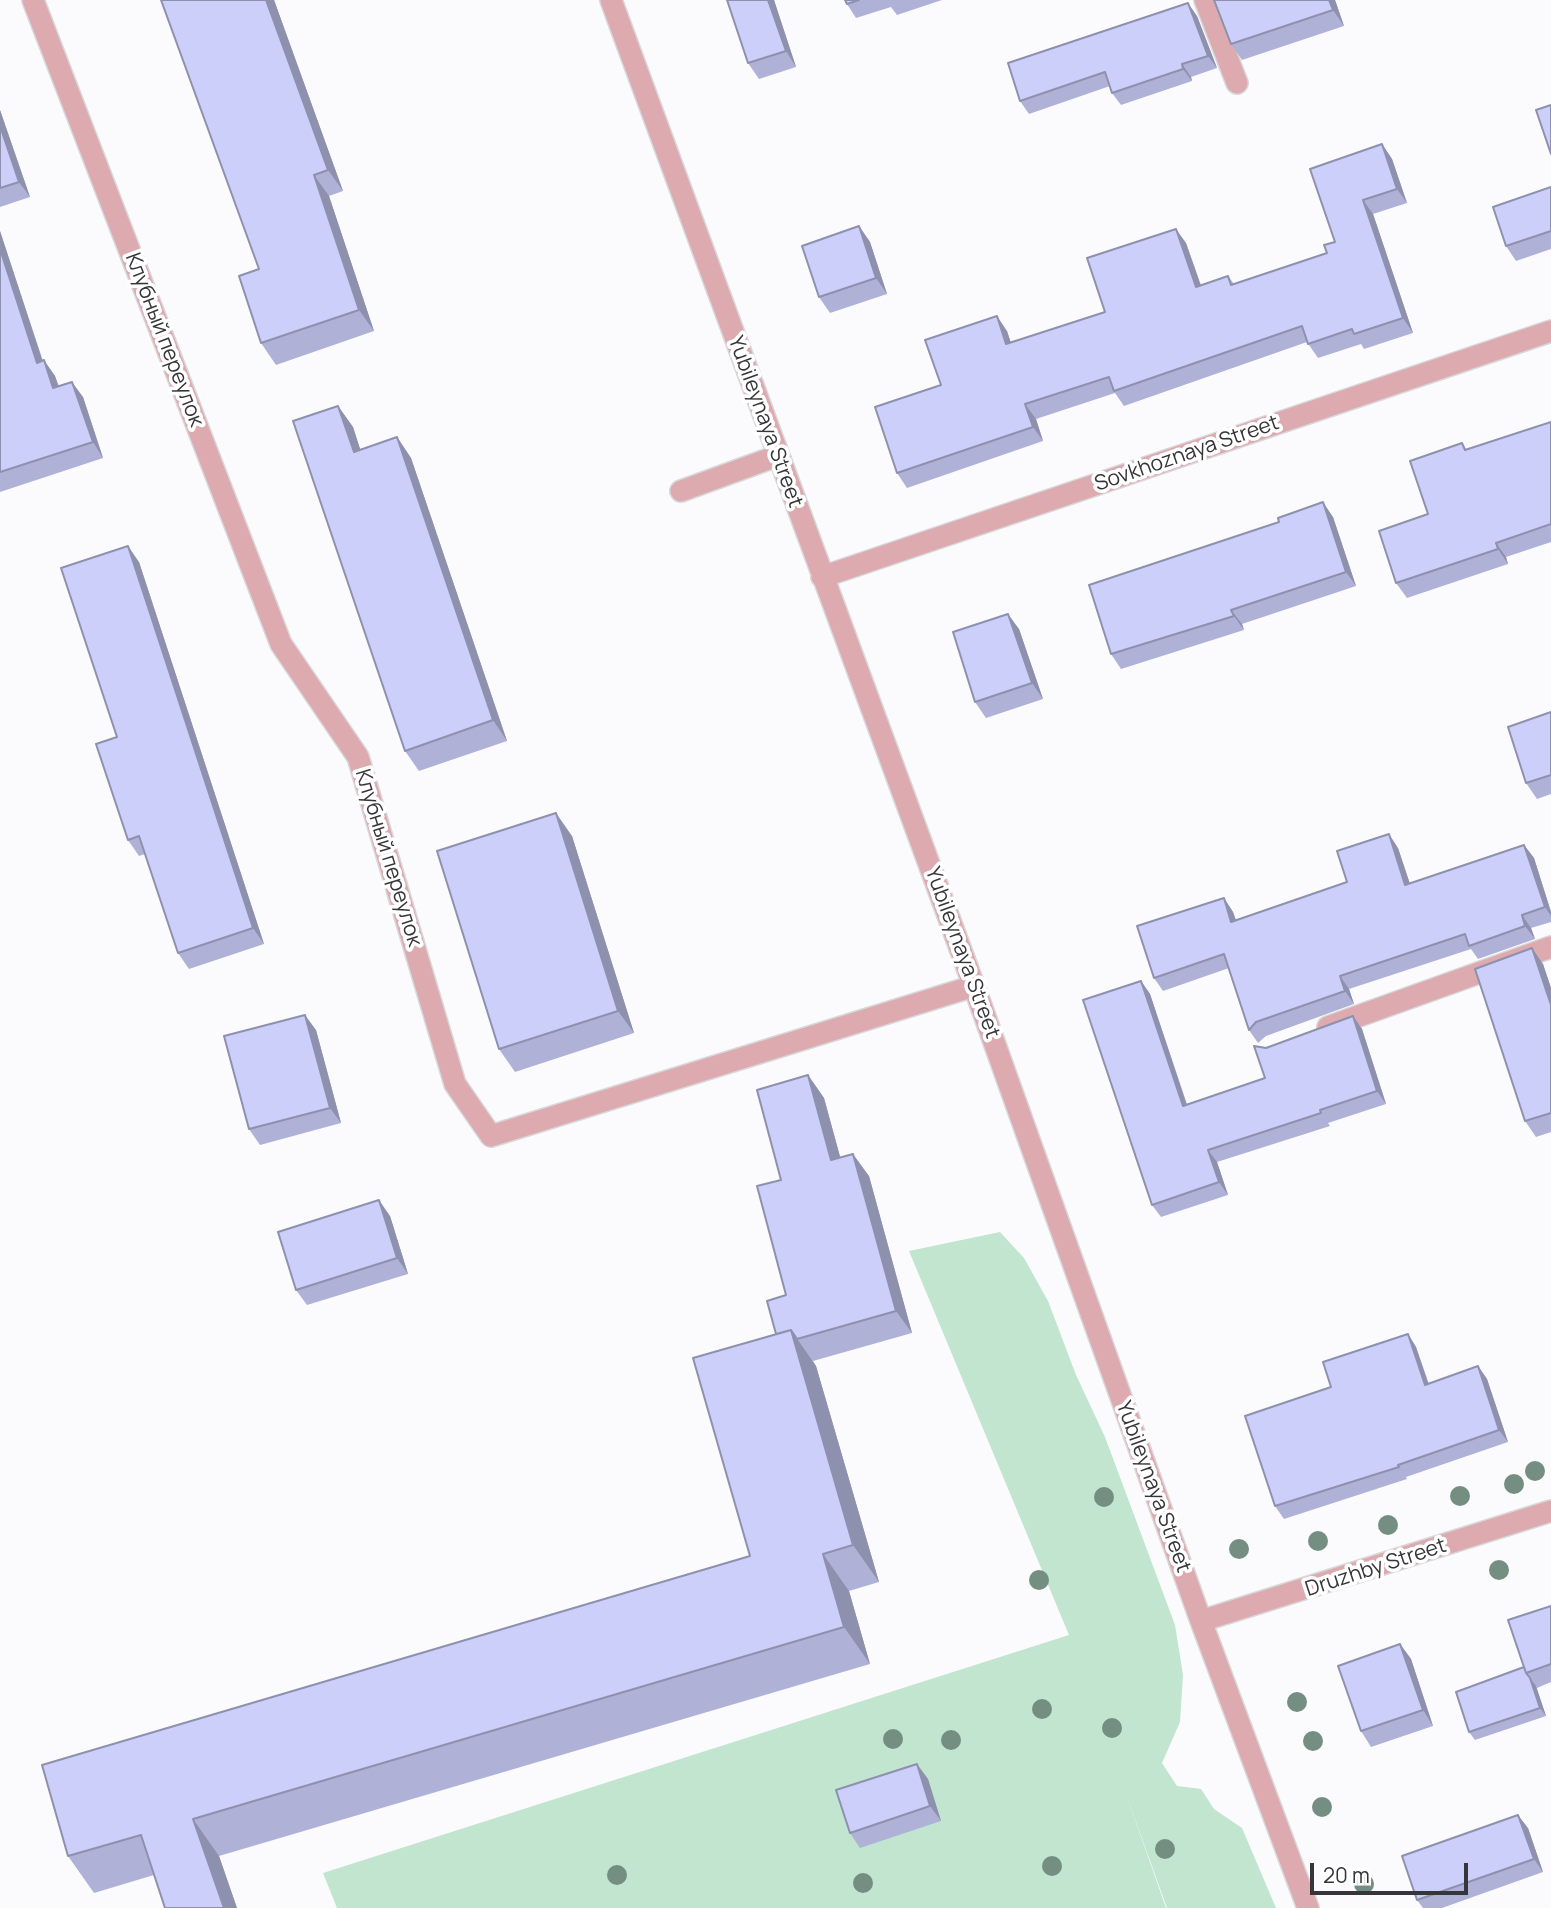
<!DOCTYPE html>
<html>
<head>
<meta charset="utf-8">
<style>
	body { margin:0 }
	#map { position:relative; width:1551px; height:1908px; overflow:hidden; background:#fbfbfd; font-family:Manrope,sans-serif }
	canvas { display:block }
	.scale { position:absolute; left:1310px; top:1863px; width:158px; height:32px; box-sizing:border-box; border:4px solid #36363a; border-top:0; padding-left:9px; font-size:21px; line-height:24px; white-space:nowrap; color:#36363a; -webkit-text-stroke:5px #fff; paint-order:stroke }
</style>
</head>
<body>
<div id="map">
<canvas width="1551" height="1908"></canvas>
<div class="scale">20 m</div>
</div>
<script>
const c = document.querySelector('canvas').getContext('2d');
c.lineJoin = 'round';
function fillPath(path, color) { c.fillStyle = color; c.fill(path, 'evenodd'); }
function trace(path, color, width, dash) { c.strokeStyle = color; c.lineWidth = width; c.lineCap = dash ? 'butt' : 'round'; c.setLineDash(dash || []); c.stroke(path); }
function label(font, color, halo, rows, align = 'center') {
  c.font = font + ' Manrope,sans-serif'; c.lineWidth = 7; c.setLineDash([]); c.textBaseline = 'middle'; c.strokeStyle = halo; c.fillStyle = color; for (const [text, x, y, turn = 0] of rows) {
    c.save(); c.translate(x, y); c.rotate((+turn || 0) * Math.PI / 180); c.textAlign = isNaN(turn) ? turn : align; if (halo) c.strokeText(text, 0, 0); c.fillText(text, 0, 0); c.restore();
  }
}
fillPath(new Path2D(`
	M 1000,1232 L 1024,1258 L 1048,1301 L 1076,1375 L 1105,1437 L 1175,1625 L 1183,1675 L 1180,1722 L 1162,1763 L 1177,1786 L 1201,1789 L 1214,1809 L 1242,1828 L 1276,1908 L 1167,1908 L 1125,1791 L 1166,1908 L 337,1908 L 323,1873 L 1069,1635 L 909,1251 Z`), '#c1e5ce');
const minor = new Path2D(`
	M 33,0 L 281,644 L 358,757 L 455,1084 L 491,1136 L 974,986
	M 611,0 L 974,986 L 1201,1621 L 1308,1908
	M 1205,0 L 1237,83
	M 681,491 L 777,456
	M 822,577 L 1551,331
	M 1328,1027 L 1551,947
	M 1201,1621 L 1551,1511`);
trace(minor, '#d8d8da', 24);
trace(minor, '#dcaaaf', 21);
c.fillStyle = '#758e82';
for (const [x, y] of [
	[1535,1471],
	[1514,1484],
	[1460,1496],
	[1104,1497],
	[1388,1525],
	[1318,1541],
	[1239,1549],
	[1499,1570],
	[1039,1580],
	[1297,1702],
	[1042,1709],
	[1112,1728],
	[893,1739],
	[951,1740],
	[1313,1741],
	[1322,1807],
	[1165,1849],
	[1052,1866],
	[617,1875],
	[863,1883],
	[1364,1884]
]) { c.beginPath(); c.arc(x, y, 10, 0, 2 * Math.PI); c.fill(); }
fillPath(new Path2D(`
	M 161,0 L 274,0 L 343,191 L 329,196 L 374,331 L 276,365 L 261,343 L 259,269 Z
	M 774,0 L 796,67 L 759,79 L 748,63 Z
	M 845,0 L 942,0 L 897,15 L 891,7 L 856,18 L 847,4 Z
	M 1335,0 L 1344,26 L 1242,60 L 1231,44 Z
	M 1197,16 L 1217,68 L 1191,77 L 1192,81 L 1121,105 L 1112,93 L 1110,86 L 1029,114 L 1020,101 Z
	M 0,110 L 30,197 L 0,207 Z
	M 1382,144 L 1392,159 L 1407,203 L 1373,214 L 1413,333 L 1364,349 L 1361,344 L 1318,358 L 1307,342 L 1124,406 L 1115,393 L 1036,419 L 1043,441 L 907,488 L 897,473 L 941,385 L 1007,331 L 1011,343 L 1105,312 L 1186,243 L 1201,285 L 1228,276 L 1234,284 L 1327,253 L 1335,242 Z
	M 1551,187 L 1551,249 L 1516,261 L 1506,246 Z
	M 859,226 L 870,242 L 887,294 L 830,313 L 819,297 Z
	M 0,231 L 43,361 L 55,376 L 59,386 L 83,397 L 103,458 L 0,492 Z
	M 338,406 L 353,427 L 360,450 L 397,437 L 411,458 L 507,741 L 419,771 L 405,751 Z
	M 1551,422 L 1551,542 L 1506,557 L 1508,564 L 1407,598 L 1396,583 L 1428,514 L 1462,443 L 1467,450 Z
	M 1333,517 L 1356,586 L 1242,624 L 1244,630 L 1121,669 L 1111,654 Z
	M 139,562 L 264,944 L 189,969 L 178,953 L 145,854 L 139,856 L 128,840 L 117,737 Z
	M 1019,629 L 1043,699 L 986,718 L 975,702 Z
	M 1551,712 L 1551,794 L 1537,799 L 1526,783 Z
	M 572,836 L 634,1033 L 515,1072 L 499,1049 Z
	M 1524,845 L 1534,858 L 1551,912 L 1551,922 L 1531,928 L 1535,939 L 1478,959 L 1471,949 L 1349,989 L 1354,1004 L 1266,1036 L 1258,1043 L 1249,1030 L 1229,968 L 1163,991 L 1154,978 L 1224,898 L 1233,912 L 1236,920 L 1347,882 L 1398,848 L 1410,884 Z
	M 1543,964 L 1551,988 L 1551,1132 L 1536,1137 L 1525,1121 Z
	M 1141,981 L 1150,994 L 1187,1104 L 1265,1078 L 1266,1048 L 1353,1016 L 1362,1029 L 1386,1104 L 1328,1123 L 1330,1126 L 1217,1162 L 1228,1195 L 1161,1217 L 1152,1205 Z
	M 316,1030 L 341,1123 L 260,1145 L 249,1129 Z
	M 808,1075 L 824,1098 L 840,1157 L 869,1176 L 912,1333 L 813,1361 L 816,1366 L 879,1582 L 849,1591 L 870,1664 L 219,1856 L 237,1908 L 165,1908 L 154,1875 L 94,1893 L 68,1856 L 750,1556 L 776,1334 L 786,1295 L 781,1180 Z
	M 390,1216 L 408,1274 L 307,1305 L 296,1290 Z
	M 1408,1334 L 1416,1347 L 1429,1384 L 1478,1366 L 1487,1379 L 1508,1442 L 1406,1477 L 1407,1479 L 1284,1519 L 1275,1506 L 1331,1387 Z
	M 1551,1606 L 1551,1682 L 1537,1688 L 1536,1686 L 1546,1716 L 1475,1740 L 1469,1732 L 1524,1667 Z
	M 1400,1644 L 1411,1659 L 1433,1726 L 1371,1747 L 1361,1731 Z
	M 928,1779 L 941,1821 L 860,1848 L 850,1833 Z
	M 1528,1828 L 1543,1872 L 1442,1908 L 1423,1908 L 1417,1900 Z`), '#afb2d6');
fillPath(new Path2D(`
	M 266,0 L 274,0 L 343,191 L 328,170 Z
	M 768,0 L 774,0 L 796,67 L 786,51 Z
	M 1329,0 L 1335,0 L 1344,26 L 1333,10 Z
	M 1188,3 L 1197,16 L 1217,68 L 1208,56 Z
	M 1182,64 L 1191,77 L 1192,81 L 1183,69 Z
	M 0,110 L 30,197 L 19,182 L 0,126 Z
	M 1382,144 L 1392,159 L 1407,203 L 1397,189 Z
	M 314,175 L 329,196 L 374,331 L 359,310 Z
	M 1363,200 L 1373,214 L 1413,333 L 1403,318 Z
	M 859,226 L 870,242 L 887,294 L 876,278 Z
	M 1176,229 L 1186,243 L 1206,301 L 1196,287 Z
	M 0,231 L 48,378 L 37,363 L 0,249 Z
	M 997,316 L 1007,331 L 1016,359 L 1006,344 Z
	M 44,360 L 55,376 L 64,404 L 53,388 Z
	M 72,382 L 83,397 L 103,458 L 93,442 Z
	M 1025,404 L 1036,419 L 1043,441 L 1033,427 Z
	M 338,406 L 353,427 L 368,473 L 354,452 Z
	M 397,437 L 411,458 L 507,741 L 493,720 Z
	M 1323,502 L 1333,517 L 1356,586 L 1346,572 Z
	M 1496,543 L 1506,557 L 1508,564 L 1498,549 Z
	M 128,546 L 139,562 L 264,944 L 253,928 Z
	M 1231,610 L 1242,624 L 1244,630 L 1234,616 Z
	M 1008,614 L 1019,629 L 1043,699 L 1032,683 Z
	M 556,813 L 572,836 L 634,1033 L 618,1011 Z
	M 1389,834 L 1398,848 L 1415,899 L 1405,885 Z
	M 1524,845 L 1534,858 L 1551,912 L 1551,916 L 1545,907 Z
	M 1224,898 L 1233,912 L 1241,935 L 1231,922 Z
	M 1522,915 L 1531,928 L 1535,939 L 1525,926 Z
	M 1532,948 L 1543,964 L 1551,988 L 1551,1005 Z
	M 1340,976 L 1349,989 L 1354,1004 L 1345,991 Z
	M 1141,981 L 1150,994 L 1191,1118 L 1183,1106 Z
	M 305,1015 L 316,1030 L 341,1123 L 330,1108 Z
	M 1353,1016 L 1362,1029 L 1386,1104 L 1377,1091 Z
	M 808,1075 L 824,1098 L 847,1182 L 831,1160 Z
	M 1208,1150 L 1217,1162 L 1228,1195 L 1219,1182 Z
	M 853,1154 L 869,1176 L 912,1333 L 896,1311 Z
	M 379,1200 L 390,1216 L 408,1274 L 397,1258 Z
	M 791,1330 L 816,1366 L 879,1582 L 853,1545 Z
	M 1408,1334 L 1416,1347 L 1433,1398 L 1425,1385 Z
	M 1478,1366 L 1487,1379 L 1508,1442 L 1499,1430 Z
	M 823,1554 L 849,1591 L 870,1664 L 844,1627 Z
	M 1400,1644 L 1411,1659 L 1433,1726 L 1423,1710 Z
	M 1530,1678 L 1536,1686 L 1546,1716 L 1540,1708 Z
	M 917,1764 L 928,1779 L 941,1821 L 930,1806 Z
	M 1518,1815 L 1528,1828 L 1543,1872 L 1534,1859 Z
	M 193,1819 L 219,1856 L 237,1908 L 224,1908 Z`), '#8e91ae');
const building = new Path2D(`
	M 161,0 L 266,0 L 328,170 L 314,175 L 359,310 L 261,343 L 239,276 L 259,269 Z
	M 727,0 L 768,0 L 786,51 L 748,63 Z
	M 845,0 L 859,0 L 847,4 Z
	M 1214,0 L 1329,0 L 1333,10 L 1231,44 Z
	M 1188,3 L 1208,56 L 1182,64 L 1183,69 L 1112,93 L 1105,72 L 1020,101 L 1008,63 Z
	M 1551,105 L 1551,154 L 1536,110 Z
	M 0,126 L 19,182 L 0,188 Z
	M 1382,144 L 1397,189 L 1363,200 L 1403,318 L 1354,334 L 1352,329 L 1308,344 L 1302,326 L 1114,391 L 1109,377 L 1025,404 L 1033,427 L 897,473 L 875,407 L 941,385 L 925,340 L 997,316 L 1006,344 L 1105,312 L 1087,258 L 1176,229 L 1196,287 L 1228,276 L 1231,285 L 1327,253 L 1324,245 L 1335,242 L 1310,169 Z
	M 1551,187 L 1551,231 L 1506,246 L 1493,207 Z
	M 859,226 L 876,278 L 819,297 L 802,246 Z
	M 0,249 L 37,363 L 44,360 L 53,388 L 72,382 L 93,442 L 0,472 Z
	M 338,406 L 354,452 L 397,437 L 493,720 L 405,751 L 293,421 Z
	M 1551,422 L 1551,524 L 1496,543 L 1498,549 L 1396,583 L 1379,531 L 1428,514 L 1410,461 L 1462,443 L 1465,450 Z
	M 1323,502 L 1346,572 L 1231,610 L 1234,616 L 1111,654 L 1089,585 L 1279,522 L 1278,518 Z
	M 128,546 L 253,928 L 178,953 L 139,836 L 128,840 L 96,744 L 117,737 L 61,568 Z
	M 1008,614 L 1032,683 L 975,702 L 953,632 Z
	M 1551,712 L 1551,775 L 1526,783 L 1508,727 Z
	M 556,813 L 618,1011 L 499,1049 L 437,851 Z
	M 1389,834 L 1405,885 L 1524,845 L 1545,907 L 1522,915 L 1525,926 L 1469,946 L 1465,934 L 1340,976 L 1345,991 L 1256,1022 L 1249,1030 L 1224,954 L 1154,978 L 1137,926 L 1224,898 L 1231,922 L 1347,882 L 1337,851 Z
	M 1532,948 L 1551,1005 L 1551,1113 L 1525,1121 L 1475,969 Z
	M 1141,981 L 1183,1106 L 1265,1078 L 1254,1046 L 1266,1048 L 1353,1016 L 1377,1091 L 1320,1110 L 1321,1113 L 1208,1150 L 1219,1182 L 1152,1205 L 1083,1000 Z
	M 305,1015 L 330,1108 L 249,1129 L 224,1036 Z
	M 808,1075 L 831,1160 L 853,1154 L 896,1311 L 797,1339 L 791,1330 L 776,1334 L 767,1301 L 786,1295 L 757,1186 L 781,1180 L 757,1090 Z
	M 379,1200 L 397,1258 L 296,1290 L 278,1232 Z
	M 791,1330 L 853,1545 L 823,1554 L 844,1627 L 193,1819 L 224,1908 L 165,1908 L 141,1835 L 68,1856 L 42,1765 L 750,1556 L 693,1358 Z
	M 1408,1334 L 1425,1385 L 1478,1366 L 1499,1430 L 1398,1465 L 1399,1467 L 1275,1506 L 1245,1416 L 1331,1387 L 1323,1362 Z
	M 1551,1606 L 1551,1664 L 1526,1673 L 1508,1620 Z
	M 1400,1644 L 1423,1710 L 1361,1731 L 1338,1666 Z
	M 1524,1667 L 1526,1673 L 1530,1678 L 1540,1708 L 1469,1732 L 1456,1692 Z
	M 917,1764 L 930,1806 L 850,1833 L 836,1790 Z
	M 1518,1815 L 1534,1859 L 1417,1900 L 1402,1856 Z`);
fillPath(building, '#cbcff9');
trace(building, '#8e91ae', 2);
label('21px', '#36363a', '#fff', [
	["Клубный переулок",164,340,69],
	["Yubileynaya Street",765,422,70],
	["Sovkhoznaya Street",1187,454,-19],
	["Клубный переулок",388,858,73],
	["Yubileynaya Street",962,953,70],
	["Yubileynaya Street",1153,1487,70],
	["Druzhby Street",1376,1568,-18]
]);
</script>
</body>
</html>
